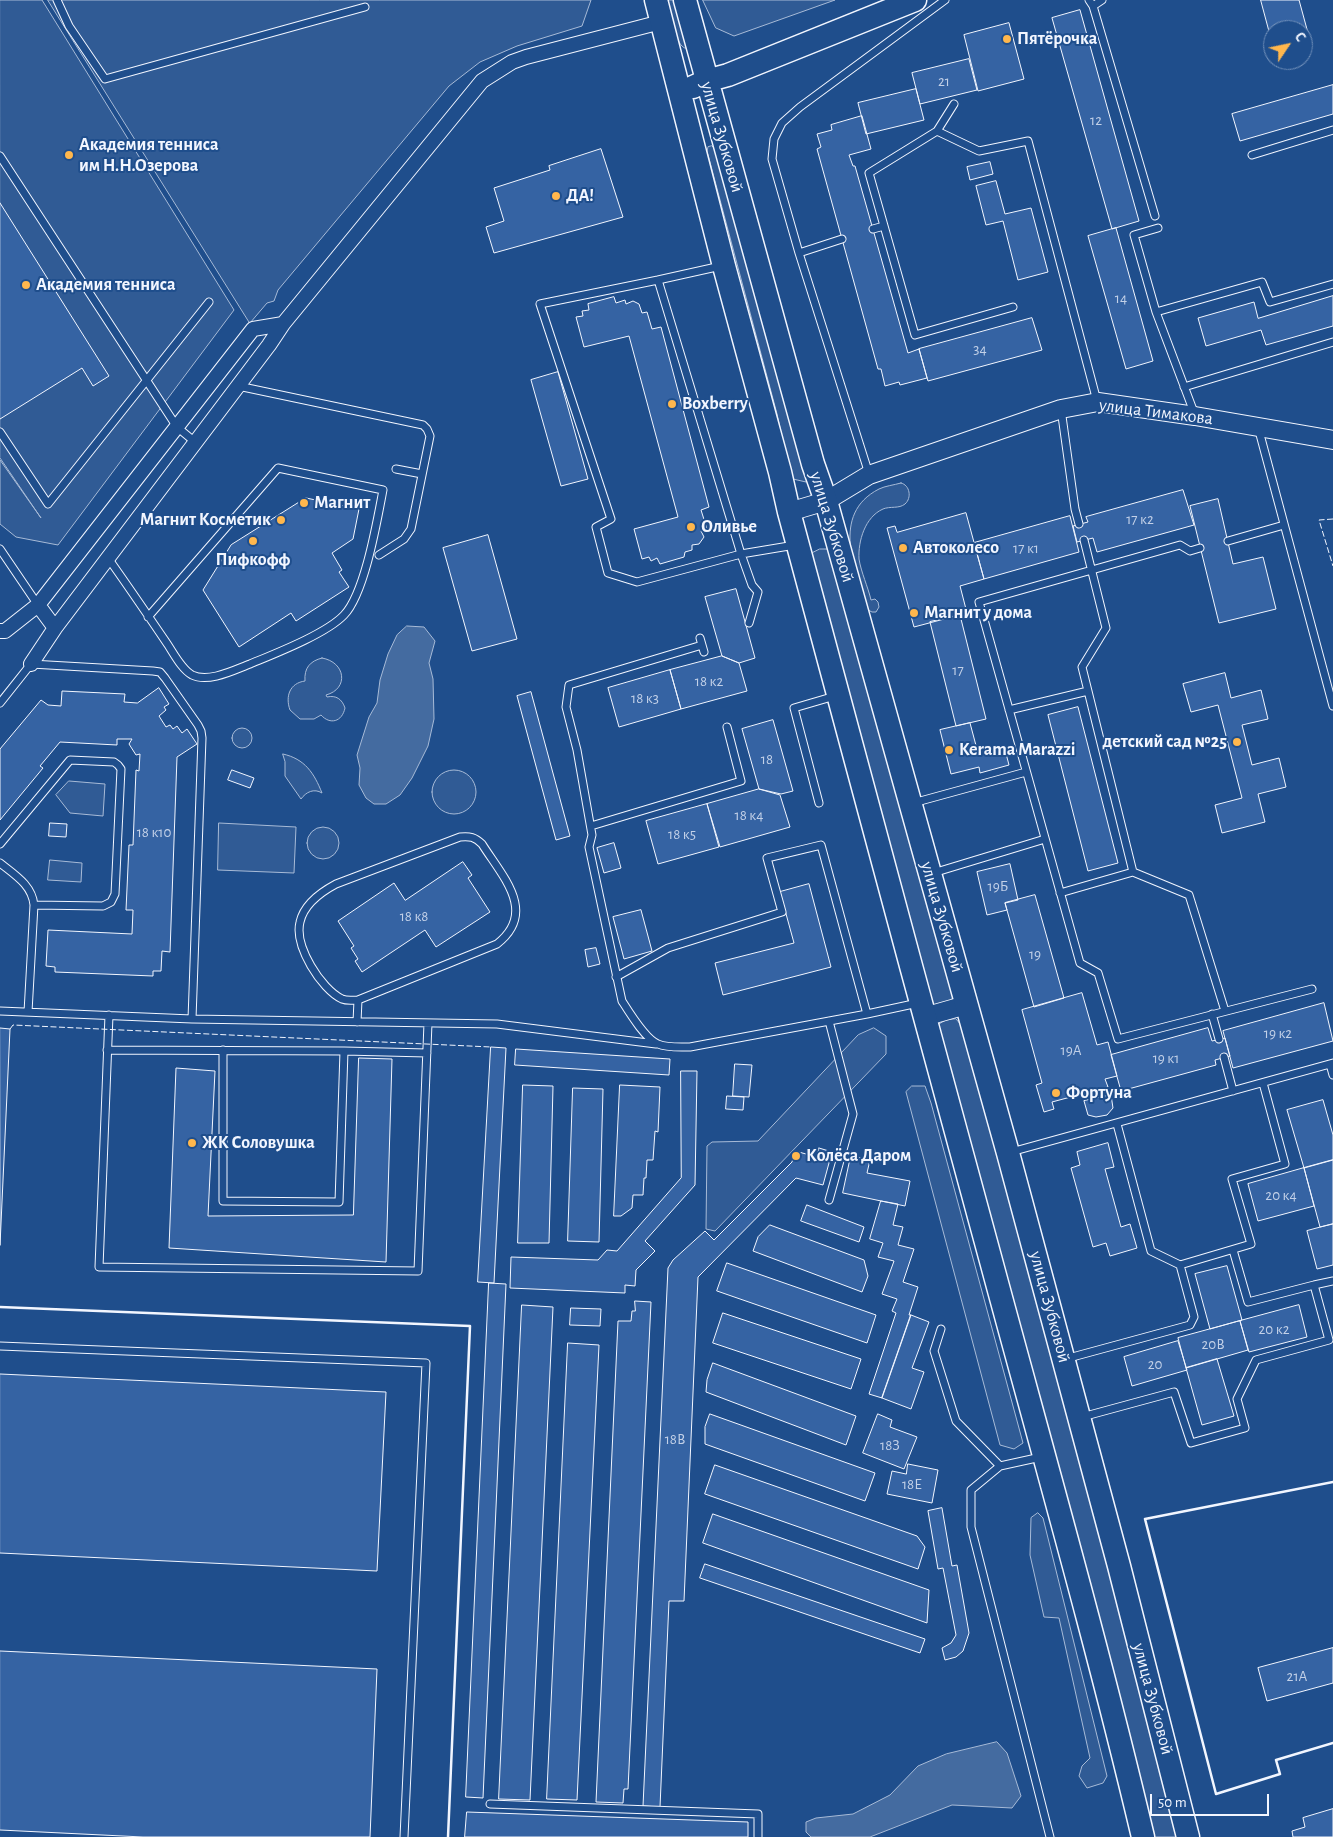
<!DOCTYPE html>
<html>
<head>
<meta charset="utf-8">
<style>
	body { margin:0 }
	#map { position:relative; width:1333px; height:1837px; overflow:hidden; background:#1f4e8c; font-family:"Alegreya Sans",sans-serif }
	canvas { display:block }
	.north { position:absolute; left:1263px; top:20px; width:50px; height:50px; box-sizing:border-box; background:#1f4e8c; border:1px solid #7391ba; border-radius:50%; rotate:56deg; font-size:14px; font-weight:700; line-height:20px; text-align:center; color:#f2f6ff }
	.north::after { content:''; display:block; margin:auto; width:18px; height:22px; background:#ffb74d; clip-path:polygon(50% 0,100% 100%,50% 72%,0 100%) }
	.scale { position:absolute; left:1150px; top:1794px; width:119px; height:22px; box-sizing:border-box; border:2px solid #f2f6ff; border-top:0; padding-left:6px; font-size:15px; line-height:18px; white-space:nowrap; color:#f2f6ff; -webkit-text-stroke:4px #1f4e8c; paint-order:stroke }
</style>
</head>
<body>
<div id="map">
<canvas width="1333" height="1837"></canvas>
<div class="north">С</div>
<div class="scale">50 m</div>
</div>
<script>
const c = document.querySelector('canvas').getContext('2d');
c.lineJoin = 'round';
function fillPath(path, color) { c.fillStyle = color; c.fill(path, 'evenodd'); }
function trace(path, color, width, dash) { c.strokeStyle = color; c.lineWidth = width; c.lineCap = dash ? 'butt' : 'round'; c.setLineDash(dash || []); c.stroke(path); }
function label(font, color, halo, rows, align = 'center') {
  c.font = font + ' "Alegreya Sans",sans-serif'; c.lineWidth = 4; c.setLineDash([]); c.textBaseline = 'middle'; c.strokeStyle = halo; c.fillStyle = color; for (const [text, x, y, turn = 0] of rows) {
    c.save(); c.translate(x, y); c.rotate((+turn || 0) * Math.PI / 180); c.textAlign = isNaN(turn) ? turn : align; if (halo) c.strokeText(text, 0, 0); c.fillText(text, 0, 0); c.restore();
  }
}
const green = new Path2D(`
	M 0,0 L 42,0 L 234,310 L 58,545 L 16,537 L 0,524 L 0,460 L 41,518 L 0,458 Z
	M 48,0 L 591,0 L 582,26 L 517,46 L 480,62 L 449,86 L 278,290 L 274,301 L 267,303 L 250,323 Z
	M 667,0 L 678,0 L 689,48 C 686,48 685,49 682,46 C 675,40 670,10 667,0 Z
	M 703,0 L 835,0 L 734,36 L 716,28 Z
	M 712,146 L 716,150 L 808,477 L 806,482 L 793,479 L 789,470 L 777,414 L 707,151 L 708,147 Z
	M 901,483 C 910,485 912,498 905,504 C 899,509 890,506 883,509 C 865,517 858,541 859,559 C 861,572 868,587 871,600 L 875,599 L 878,602 L 879,607 L 876,612 L 872,612 L 868,610 C 855,571 830,514 879,489 C 885,486 894,485 901,483 Z
	M 820,549 L 827,549 L 833,554 L 954,994 L 951,1001 L 934,1005 L 927,1001 L 808,559 L 812,553 Z
	M 322,658 C 346,662 349,689 326,695 L 327,697 C 336,695 342,699 345,708 C 342,722 330,725 321,715 L 314,719 L 300,719 L 290,710 C 285,696 290,683 305,681 C 304,668 310,661 322,658 Z
	M232 738a10 10 0 1 1 20 0a10 10 0 1 1-20 0Z
	M 283,754 C 305,759 314,773 322,793 C 314,788 306,792 301,799 L 285,776 L 285,762 Z
	M432 792a22 22 0 1 1 44 0a22 22 0 1 1-44 0Z
	M 69,781 L 105,784 L 103,816 L 70,813 L 56,795 Z
	M 219,823 L 296,827 L 294,873 L 218,870 Z
	M307 843a16 16 0 1 1 32 0a16 16 0 1 1-32 0Z
	M 50,860 L 82,863 L 81,882 L 48,880 Z
	M 956,1019 L 963,1027 L 1000,1155 L 1178,1837 L 1150,1837 L 937,1025 L 946,1020 Z
	M 874,1028 L 886,1036 L 886,1054 L 715,1231 L 706,1229 L 707,1146 L 712,1142 L 758,1141 L 858,1035 Z
	M 912,1086 L 925,1086 L 931,1103 L 1023,1443 L 1014,1449 L 1000,1445 L 906,1092 Z
	M 1038,1513 L 1043,1518 L 1107,1776 L 1103,1783 L 1087,1788 L 1079,1776 L 1082,1766 L 1090,1758 L 1059,1618 L 1044,1617 L 1030,1555 L 1031,1518 Z`);
fillPath(green, '#305b95');
trace(green, '#a8bbd7', 1);
const water = new Path2D(`
	M 407,626 L 424,627 L 435,641 L 429,663 L 433,679 L 434,719 L 428,746 L 412,778 L 400,795 L 386,804 L 374,804 L 366,798 L 359,785 L 360,768 L 357,755 L 369,717 L 377,703 L 380,680 L 388,654 L 397,635 Z
	M 997,1742 L 1007,1753 L 1021,1796 L 1012,1808 L 952,1805 L 870,1837 L 811,1837 L 806,1832 L 806,1822 L 816,1818 L 853,1814 L 890,1795 L 918,1766 L 946,1754 Z`);
fillPath(water, '#446ba0');
trace(water, '#a8bbd7', 1);
const building = new Path2D(`
	M 1261,0 L 1299,0 L 1308,33 L 1303,34 L 1303,30 L 1273,30 L 1272,42 Z
	M 1080,10 L 1139,221 L 1112,229 L 1052,18 Z
	M 1009,23 L 1024,79 L 978,91 L 964,35 Z
	M 969,59 L 977,90 L 920,104 L 912,73 Z
	M 1333,85 L 1333,114 L 1240,141 L 1232,114 Z
	M 916,89 L 924,120 L 866,134 L 858,103 Z
	M 862,116 L 871,149 L 849,155 L 853,166 L 855,166 L 908,353 L 919,349 L 927,378 L 900,385 L 899,382 L 885,386 L 881,369 L 878,369 L 817,149 L 821,147 L 817,134 L 832,130 L 831,125 Z
	M 601,149 L 623,217 L 494,253 L 486,227 L 504,221 L 494,188 L 550,170 L 549,166 Z
	M 990,162 L 993,174 L 970,180 L 967,167 Z
	M 996,181 L 1005,214 L 1031,208 L 1048,272 L 1018,280 L 1003,221 L 986,225 L 976,186 Z
	M 0,203 L 109,376 L 93,386 L 82,368 L 0,419 Z
	M 1116,228 L 1153,361 L 1126,369 L 1088,236 Z
	M 1333,296 L 1333,326 L 1266,345 L 1261,330 L 1206,346 L 1198,318 L 1254,302 L 1258,318 Z
	M 614,297 L 616,303 L 625,300 L 626,304 L 633,301 L 639,304 L 642,313 L 647,312 L 652,329 L 661,327 L 709,507 L 701,510 L 707,529 L 701,531 L 704,537 L 699,544 L 692,545 L 692,550 L 685,552 L 684,557 L 660,564 L 657,558 L 651,561 L 649,557 L 642,559 L 634,529 L 678,517 L 629,336 L 584,347 L 576,317 L 583,316 L 582,311 L 589,310 L 588,304 Z
	M 1032,318 L 1042,350 L 928,381 L 919,349 Z
	M 558,372 L 588,479 L 561,486 L 531,380 Z
	M 1183,490 L 1194,525 L 1097,552 L 1093,538 L 1077,542 L 1073,526 L 1088,522 L 1086,517 Z
	M 306,498 L 359,509 L 353,539 L 332,553 L 342,570 L 339,572 L 349,587 L 296,621 L 291,613 L 239,647 L 203,590 L 231,545 Z
	M 1218,499 L 1233,564 L 1263,557 L 1276,609 L 1219,623 L 1190,506 Z
	M 966,513 L 984,579 L 960,586 L 967,613 L 914,627 L 887,528 L 895,526 L 897,532 Z
	M 1070,516 L 1079,552 L 984,579 L 974,543 Z
	M 488,535 L 517,639 L 472,651 L 443,548 Z
	M 736,589 L 755,658 L 739,663 L 722,656 L 705,597 Z
	M 960,615 L 986,719 L 956,726 L 930,622 Z
	M 722,656 L 739,663 L 747,691 L 681,709 L 670,670 Z
	M 670,670 L 681,709 L 619,727 L 608,688 Z
	M 1225,673 L 1231,698 L 1261,690 L 1268,719 L 1242,725 L 1252,765 L 1279,758 L 1286,787 L 1258,794 L 1265,822 L 1222,833 L 1215,805 L 1242,798 L 1218,705 L 1191,712 L 1183,684 Z
	M 159,688 L 169,704 L 164,707 L 166,710 L 159,716 L 166,727 L 170,725 L 173,729 L 177,726 L 182,733 L 187,729 L 197,744 L 177,757 L 170,952 L 162,951 L 161,971 L 153,971 L 153,976 L 55,972 L 55,967 L 46,966 L 48,930 L 132,934 L 133,910 L 126,910 L 129,845 L 133,845 L 136,770 L 139,771 L 140,754 L 136,755 L 129,744 L 132,739 L 117,739 L 117,745 L 60,742 L 40,766 L 43,768 L 0,820 L 0,749 L 41,700 L 48,705 L 61,706 L 62,691 L 125,694 L 124,702 L 137,703 Z
	M 531,692 L 570,836 L 556,840 L 517,696 Z
	M 1078,707 L 1118,863 L 1088,871 L 1048,715 Z
	M 773,720 L 793,791 L 781,794 L 759,789 L 742,729 Z
	M 970,723 L 978,753 L 1004,746 L 1009,765 L 980,773 L 979,767 L 951,774 L 940,730 Z
	M 232,770 L 254,778 L 250,788 L 228,780 Z
	M 759,789 L 780,795 L 790,827 L 720,847 L 707,804 Z
	M 707,804 L 719,847 L 658,864 L 646,821 Z
	M 50,823 L 67,824 L 66,837 L 49,836 Z
	M 614,843 L 621,868 L 604,873 L 597,848 Z
	M 463,862 L 472,875 L 468,878 L 490,912 L 436,947 L 425,930 L 362,972 L 355,961 L 358,959 L 351,948 L 354,946 L 338,921 L 394,883 L 405,900 Z
	M 1010,864 L 1018,900 L 1005,903 L 1007,910 L 987,915 L 977,872 Z
	M 809,884 L 831,967 L 723,995 L 715,963 L 794,943 L 780,892 Z
	M 1035,895 L 1064,998 L 1034,1007 L 1005,903 Z
	M 641,910 L 652,951 L 624,959 L 613,917 Z
	M 596,948 L 600,964 L 588,967 L 585,950 Z
	M 1082,993 L 1097,1045 L 1108,1042 L 1117,1076 L 1105,1079 L 1108,1087 L 1052,1102 L 1054,1109 L 1044,1112 L 1036,1085 L 1042,1083 L 1022,1010 Z
	M 1324,1003 L 1333,1041 L 1233,1068 L 1223,1031 Z
	M 0,1028 L 10,1029 L 0,1245 Z
	M 1208,1028 L 1212,1041 L 1225,1038 L 1230,1056 L 1215,1060 L 1216,1065 L 1121,1091 L 1111,1055 Z
	M 491,1047 L 506,1048 L 494,1283 L 478,1282 Z
	M 516,1049 L 670,1059 L 669,1075 L 515,1065 Z
	M 359,1058 L 392,1059 L 386,1262 L 169,1248 L 176,1068 L 215,1071 L 208,1216 L 353,1215 Z
	M 735,1064 L 752,1065 L 749,1097 L 733,1096 Z
	M 681,1071 L 697,1071 L 695,1185 L 645,1241 L 655,1251 L 636,1270 L 635,1286 L 625,1285 L 625,1293 L 510,1288 L 511,1257 L 598,1260 L 607,1250 L 617,1251 L 681,1178 Z
	M 523,1085 L 553,1086 L 549,1243 L 518,1243 Z
	M 620,1085 L 660,1087 L 658,1132 L 655,1131 L 653,1160 L 647,1160 L 646,1178 L 644,1178 L 643,1195 L 633,1195 L 632,1208 L 621,1216 L 614,1216 Z
	M 573,1088 L 603,1089 L 599,1242 L 568,1241 Z
	M 1111,1095 L 1113,1108 L 1107,1115 L 1096,1117 L 1088,1115 L 1084,1101 Z
	M 727,1096 L 744,1097 L 743,1110 L 726,1109 Z
	M 1323,1100 L 1333,1135 L 1333,1160 L 1304,1168 L 1287,1110 Z
	M 1108,1143 L 1114,1167 L 1105,1169 L 1121,1227 L 1130,1224 L 1137,1248 L 1110,1256 L 1106,1243 L 1093,1247 L 1071,1168 L 1080,1165 L 1077,1152 Z
	M 819,1148 L 832,1152 L 823,1185 L 796,1178 L 698,1277 L 684,1601 L 669,1601 L 660,1807 L 643,1806 L 668,1268 L 673,1260 L 705,1231 L 714,1240 L 792,1162 L 795,1151 L 817,1157 Z
	M 851,1156 L 870,1160 L 867,1173 L 910,1181 L 905,1206 L 843,1193 Z
	M 1333,1160 L 1333,1224 L 1320,1227 L 1304,1168 Z
	M 1304,1168 L 1314,1206 L 1258,1221 L 1248,1184 Z
	M 881,1201 L 898,1204 L 893,1225 L 903,1227 L 898,1245 L 914,1249 L 903,1282 L 918,1287 L 909,1315 L 911,1315 L 882,1398 L 869,1394 L 896,1313 L 892,1311 L 897,1299 L 882,1294 L 894,1261 L 878,1257 L 883,1243 L 870,1239 Z
	M 807,1205 L 864,1227 L 859,1242 L 801,1221 Z
	M 1333,1224 L 1333,1265 L 1317,1269 L 1307,1231 Z
	M 770,1225 L 864,1260 L 868,1276 L 862,1292 L 753,1251 L 758,1237 Z
	M 727,1263 L 876,1315 L 867,1343 L 717,1291 Z
	M 1227,1266 L 1242,1320 L 1210,1329 L 1195,1274 Z
	M 489,1283 L 506,1284 L 483,1798 L 466,1797 Z
	M 635,1301 L 651,1302 L 628,1789 L 624,1789 L 623,1803 L 596,1802 L 618,1321 L 631,1321 L 632,1311 L 635,1311 Z
	M 522,1305 L 553,1307 L 530,1800 L 499,1799 Z
	M 1299,1305 L 1307,1337 L 1249,1352 L 1240,1321 Z
	M 571,1308 L 601,1309 L 600,1326 L 570,1325 Z
	M 723,1313 L 861,1359 L 851,1389 L 713,1343 Z
	M 911,1315 L 929,1322 L 912,1368 L 924,1372 L 911,1409 L 882,1398 Z
	M 1240,1321 L 1248,1350 L 1186,1368 L 1178,1338 Z
	M 1178,1341 L 1187,1370 L 1132,1386 L 1124,1357 Z
	M 568,1343 L 599,1345 L 577,1800 L 547,1799 Z
	M 1217,1359 L 1234,1416 L 1202,1425 L 1186,1368 Z
	M 713,1363 L 856,1416 L 846,1445 L 706,1392 L 707,1380 Z
	M 0,1374 L 386,1392 L 377,1571 L 0,1553 Z
	M 710,1414 L 875,1473 L 865,1501 L 705,1444 L 705,1427 Z
	M 878,1414 L 892,1420 L 890,1427 L 917,1437 L 904,1469 L 863,1453 Z
	M 908,1464 L 938,1470 L 932,1503 L 887,1494 L 892,1471 L 906,1474 Z
	M 715,1465 L 917,1536 L 925,1547 L 918,1569 L 705,1494 Z
	M 942,1508 L 952,1566 L 957,1565 L 969,1633 L 963,1651 L 956,1657 L 945,1660 L 942,1648 L 951,1643 L 956,1635 L 943,1568 L 938,1569 L 928,1511 Z
	M 713,1514 L 929,1590 L 927,1623 L 703,1543 Z
	M 705,1564 L 925,1639 L 920,1653 L 700,1578 Z
	M 1333,1648 L 1333,1683 L 1267,1701 L 1258,1668 Z
	M 0,1651 L 377,1669 L 370,1837 L 143,1837 L 0,1830 Z
	M 1333,1809 L 1333,1837 L 1293,1837 L 1292,1831 L 1305,1827 L 1303,1818 Z
	M 467,1812 L 748,1822 L 748,1837 L 465,1837 Z`);
fillPath(building, '#3563a3');
trace(building, '#f2f6ff', 1);
const service = new Path2D(`
	M 57,0 L 69,26 L 105,79 L 365,7
	M 1089,0 L 1093,6 L 1155,216
	M 1093,6 L 1102,0
	M 937,131 L 954,104
	M 1252,155 L 1333,130
	M 0,156 L 177,427 L 195,442
	M 1158,228 L 1134,235 L 1156,312 L 1195,415
	M 873,229 L 884,226
	M 799,253 L 842,239
	M 658,280 L 721,266
	M 1013,307 L 915,335 L 869,173 L 937,131 L 979,151 L 1028,141 L 1097,401
	M 1156,312 L 1262,282 L 1270,302 L 1333,284
	M 238,386 L 423,425 L 427,429 L 430,436 L 411,529 L 404,539 L 379,555
	M 1184,387 L 1333,342
	M 1061,409 L 1075,509 L 1079,524
	M 1258,427 L 1333,706
	M 0,432 L 48,504 L 209,302
	M 396,469 L 422,474
	M 869,474 L 799,253 L 772,159 L 774,139 L 782,123 L 800,107 L 945,0
	M 1084,540 L 1106,628 L 1082,667 L 1088,691
	M 1228,541 L 1284,525
	M 1200,548 L 1190,551 L 1180,545 L 979,602 L 1080,963 L 1098,973 L 1118,1039 L 1312,989
	M 0,549 L 38,605
	M 108,558 C 128,586 147,614 166,642 C 173,652 181,669 192,675 C 209,683 234,670 250,664 C 274,654 326,634 344,615 C 365,593 377,521 383,490 L 278,468 L 148,617
	M 749,623 L 758,592 L 752,585 L 741,554 L 658,280 L 540,304 L 611,519 L 596,527 L 608,573 L 637,582 L 741,554 L 795,545
	M 700,638 L 704,652
	M 702,645 L 569,685 L 566,707 L 577,750 L 592,835 L 589,847 L 622,1001 C 629,1012 646,1040 658,1044 C 667,1048 680,1047 690,1047 L 867,1014 L 918,1003
	M 0,703 L 31,664 L 153,671 L 160,672 L 165,678 L 198,725 L 201,731 L 202,738 L 192,1019
	M 1009,710 L 1088,691 L 1133,872 L 1060,893
	M 819,803 L 794,708 L 835,696
	M 913,803 L 1026,772
	M 591,826 L 741,781 L 727,727
	M 0,844 L 70,760 L 114,762 L 118,765 L 121,769 L 115,894 L 111,902 L 103,906 L 34,905
	M 0,863 C 15,875 32,885 34,905 L 28,1012
	M 1133,872 L 1189,895 L 1225,1011
	M 933,873 L 1045,839
	M 616,977 L 668,948 L 782,912 L 767,858 L 821,845 L 867,1014
	M 0,1011 L 192,1019 L 497,1024 L 656,1044
	M 1212,1014 L 1219,1039
	M 109,1015 L 99,1267 L 418,1271 L 428,1023
	M 357,1022 L 358,1000 L 497,944 C 538,912 502,876 482,844 C 475,837 470,836 460,837 L 336,884 C 321,892 304,904 300,922 C 294,946 321,989 342,999 C 347,1001 352,1000 358,1000
	M 107,1050 L 344,1051
	M 223,1050 L 223,1201 L 339,1202 L 344,1051 L 427,1053
	M 1224,1057 L 1233,1091
	M 1330,1064 L 1333,1075
	M 1117,1124 L 1151,1251 L 1180,1265 L 1251,1244 L 1232,1179 L 1285,1164 L 1263,1083
	M 1011,1152 L 1333,1063
	M 829,1200 L 853,1114 L 829,1021
	M 1233,1250 L 1248,1302 L 1314,1285
	M 941,1329 L 934,1351 L 956,1421 L 1000,1466
	M 0,1346 L 426,1363 L 404,1837
	M 1065,1359 L 1190,1325 L 1194,1317 L 1180,1265
	M 1082,1417 L 1174,1392 L 1191,1443 L 1245,1428 L 1237,1399 L 1256,1360 L 1329,1340 L 1314,1285 L 1333,1281
	M 1041,1457 L 1000,1466 L 971,1490 L 971,1527 L 1050,1837
	M 490,1804 L 758,1814 L 758,1837`);
const minor = new Path2D(`
	M 38,605 L 55,628
	M 0,631 L 5,631 L 38,605 L 253,329 L 283,324
	M 31,664 L 55,628 L 269,345 L 283,324 L 482,81 L 512,62 L 526,57 L 661,22`);
const tertiary = new Path2D(`
	M 789,512 L 826,501 L 869,475 L 1061,409 L 1098,402 L 1195,416 L 1333,440
	M 924,1017 L 966,1005`);
const primary = new Path2D(`
	M 656,0 L 724,266 L 780,472 L 789,512 C 856,760 922,1009 990,1257 C 1042,1450 1097,1643 1143,1837
	M 685,0 L 813,464 L 826,501 L 1008,1153 L 1119,1566 L 1188,1837
	M 693,87 L 706,81 L 728,75 L 915,0`);
trace(service, '#f2f6ff', 9);
trace(minor, '#f2f6ff', 16);
trace(tertiary, '#f2f6ff', 20);
trace(primary, '#f2f6ff', 25);
trace(service, '#1f4e8c', 7);
trace(minor, '#1f4e8c', 14);
trace(tertiary, '#1f4e8c', 18);
trace(primary, '#1f4e8c', 22);
trace(new Path2D(`
	M 1333,519 L 1319,520 L 1333,566
	M 10,1029 L 13,1025 L 491,1047`), '#f2f6ff', 1, [6, 2.5]);
trace(new Path2D(`
	M 0,1307 L 470,1326 L 448,1837
	M 1333,1482 L 1145,1519 L 1216,1794 L 1280,1774 L 1276,1760 L 1333,1743`), '#f2f6ff', 2.5);
for (const [x, y, r, color] of [
	[1007,39,5,"#ffb74d"],
	[69,155,5,"#ffb74d"],
	[556,196,5,"#ffb74d"],
	[26,285,5,"#ffb74d"],
	[672,404,5,"#ffb74d"],
	[304,503,5,"#ffb74d"],
	[281,520,5,"#ffb74d"],
	[691,527,5,"#ffb74d"],
	[253,541,5,"#ffb74d"],
	[903,548,5,"#ffb74d"],
	[914,613,5,"#ffb74d"],
	[1237,742,5,"#ffb74d"],
	[949,750,5,"#ffb74d"],
	[1056,1093,5,"#ffb74d"],
	[192,1143,5,"#ffb74d"],
	[796,1156,5,"#ffb74d"]
]) { const dot = new Path2D(); dot.arc(x, y, r, 0, 2 * Math.PI); c.fillStyle = color; c.fill(dot); trace(dot, '#1f4e8c', 2); }
label('15px', '#c3d1e8', null, [
	["21",944,81],
	["12",1096,120],
	["14",1121,298],
	["34",980,349],
	["17 к2",1140,519],
	["17 к1",1026,548],
	["17",958,670],
	["18 к2",709,681],
	["18 к3",645,698],
	["18",767,759],
	["18 к4",749,815],
	["18 к10",154,832],
	["18 к5",682,834],
	["19Б",998,886],
	["18 к8",414,916],
	["19",1035,954],
	["19 к2",1278,1033],
	["19А",1071,1050],
	["19 к1",1166,1058],
	["20 к4",1281,1195],
	["20 к2",1274,1329],
	["20В",1213,1344],
	["20",1155,1364],
	["18В",675,1439],
	["18З",890,1445],
	["18Е",912,1484],
	["21А",1297,1676]
]);
label('bold 18px', '#f2f6ff', '#1f4e8c', [
	["Пятёрочка",1017,39],
	["Академия тенниса",79,145],
	["им Н.Н.Озерова",79,166],
	["ДА!",566,196],
	["Академия тенниса",36,285],
	["Boxberry",682,404],
	["Магнит",314,503],
	["Магнит Косметик",271,520,"right"],
	["Оливье",701,527],
	["Автоколесо",913,548],
	["Пифкофф",253,560,"center"],
	["Магнит у дома",924,613],
	["детский сад №25",1227,742,"right"],
	["Kerama Marazzi",959,750],
	["Фортуна",1066,1093],
	["ЖК Соловушка",202,1143],
	["Колёса Даром",806,1156]
], 'left');
label('18px', '#f2f6ff', '#1f4e8c', [
	["улица Зубковой",722,137,74],
	["улица Тимакова",1156,412,7],
	["улица Зубковой",832,527,73],
	["улица Зубковой",942,917,74],
	["улица Зубковой",1050,1307,75],
	["улица Зубковой",1153,1699,75]
]);
</script>
</body>
</html>
